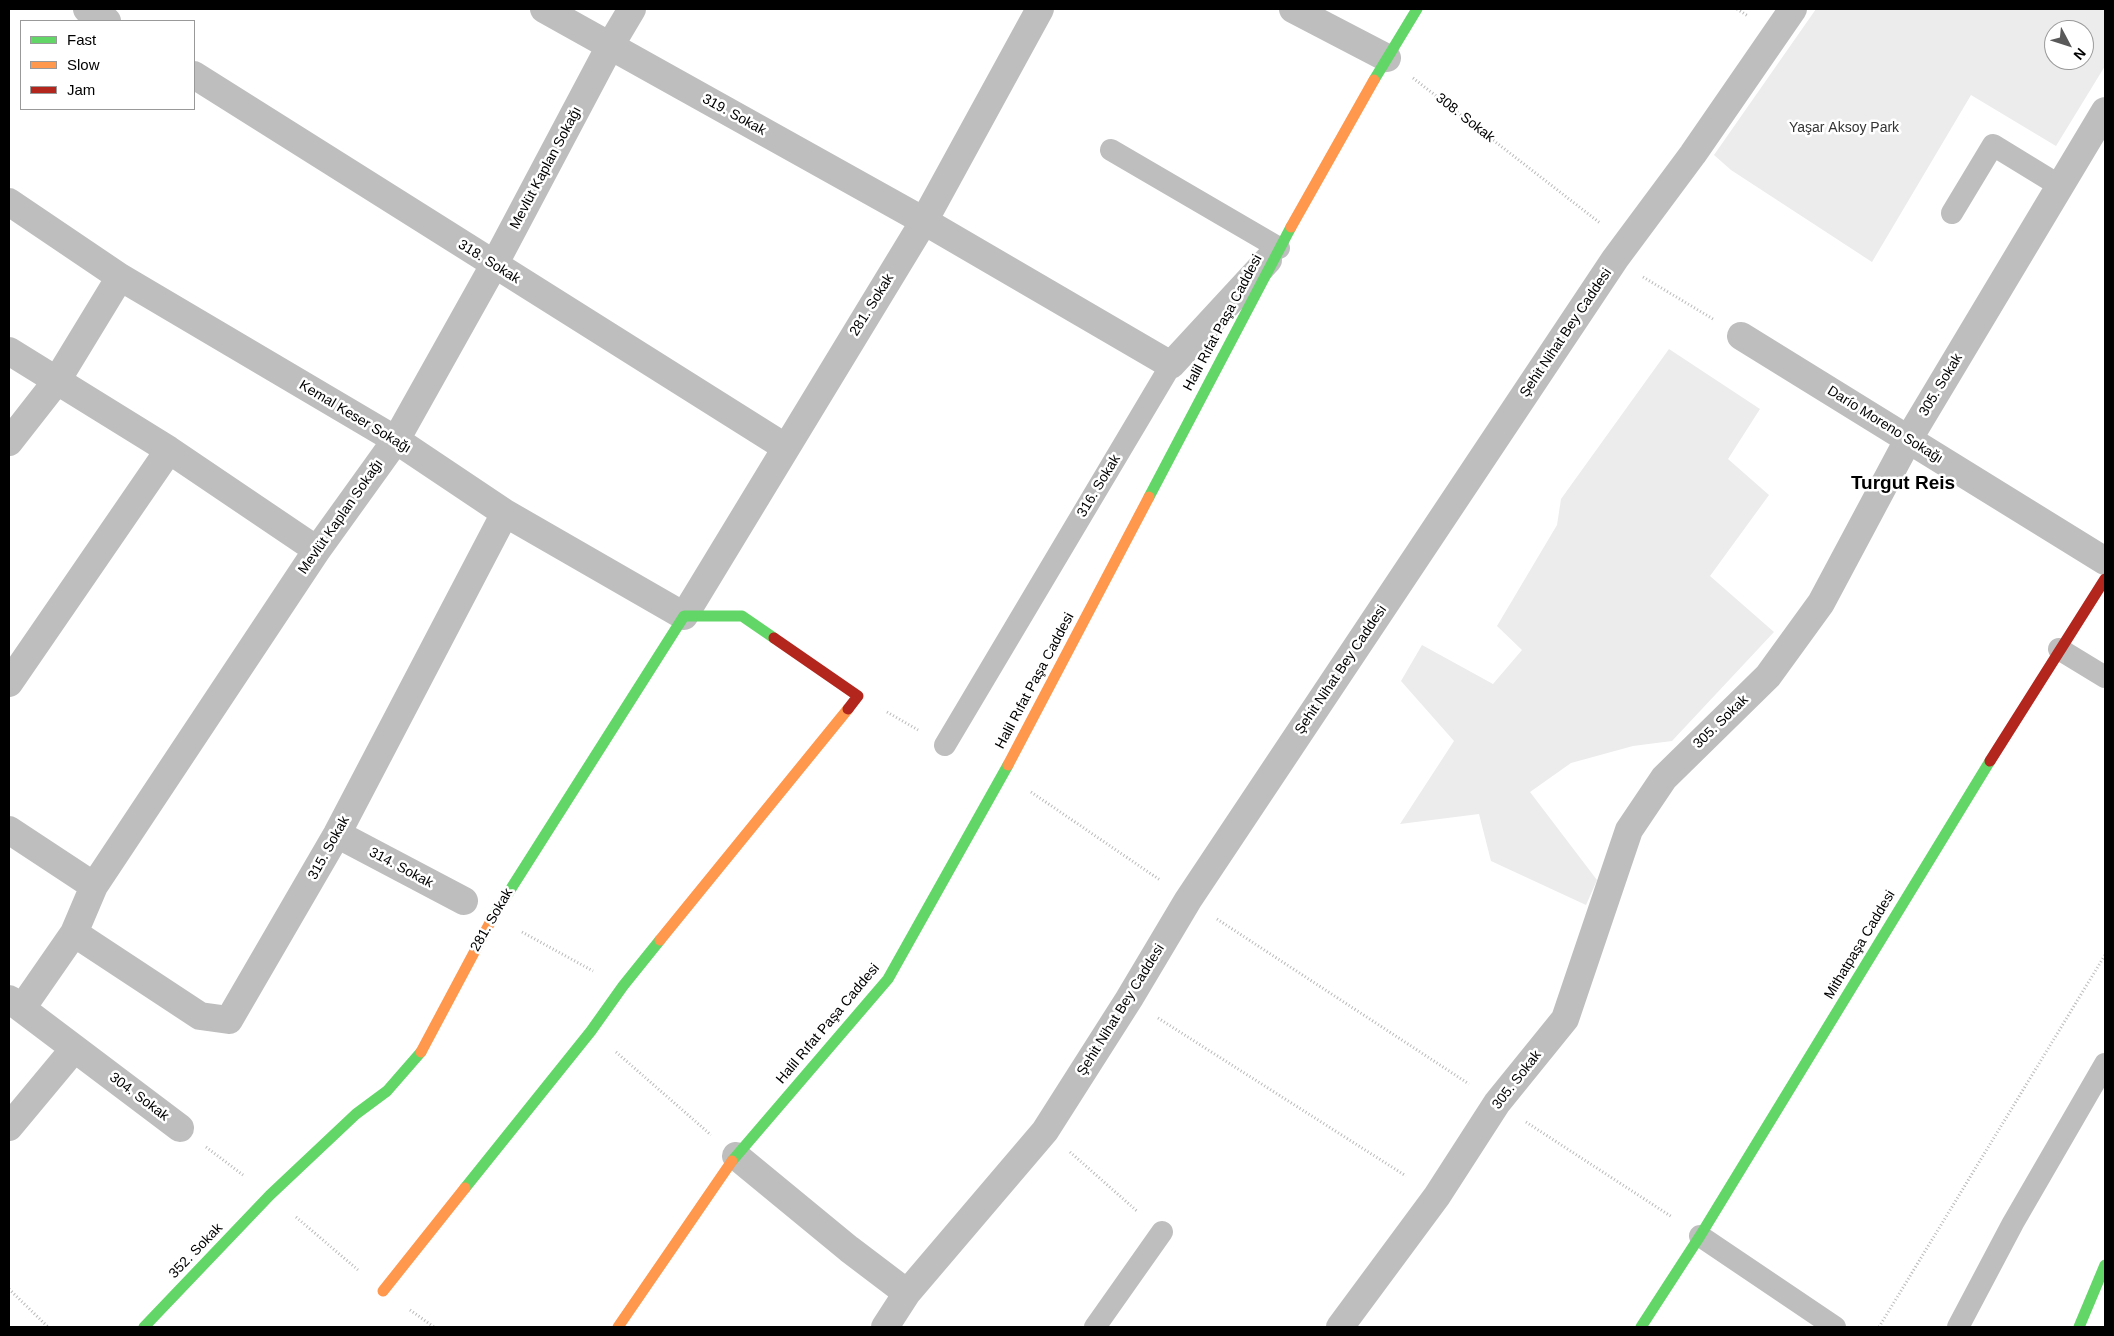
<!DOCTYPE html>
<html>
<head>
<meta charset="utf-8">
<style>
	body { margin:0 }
	#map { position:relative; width:2114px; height:1336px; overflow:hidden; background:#fff; font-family:Helvetica,sans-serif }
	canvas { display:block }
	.frame { position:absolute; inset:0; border:10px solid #000; pointer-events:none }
	.legend { position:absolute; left:20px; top:20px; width:175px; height:90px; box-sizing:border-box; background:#fff; border:1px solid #999; margin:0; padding:6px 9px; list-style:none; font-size:15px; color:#000 }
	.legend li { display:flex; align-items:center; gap:10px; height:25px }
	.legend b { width:25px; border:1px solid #999 }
	.north { position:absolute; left:2044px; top:20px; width:50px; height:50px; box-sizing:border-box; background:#fff; border:1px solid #999; border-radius:50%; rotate:130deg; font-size:14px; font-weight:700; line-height:20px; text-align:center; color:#000 }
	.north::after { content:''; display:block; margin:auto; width:18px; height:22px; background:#595959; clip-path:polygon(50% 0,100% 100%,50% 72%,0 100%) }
</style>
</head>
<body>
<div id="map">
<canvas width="2114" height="1336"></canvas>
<div class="frame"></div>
<ul class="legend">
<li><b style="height:6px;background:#63d668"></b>Fast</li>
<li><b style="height:6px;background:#ff974d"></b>Slow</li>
<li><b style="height:6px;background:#b3261e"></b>Jam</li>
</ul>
<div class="north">N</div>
</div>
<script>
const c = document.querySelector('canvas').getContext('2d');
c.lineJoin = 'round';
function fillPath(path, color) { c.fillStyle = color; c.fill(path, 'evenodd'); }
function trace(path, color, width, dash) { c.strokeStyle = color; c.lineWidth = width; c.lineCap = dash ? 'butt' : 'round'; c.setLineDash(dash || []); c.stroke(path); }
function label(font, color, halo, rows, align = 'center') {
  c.font = font + ' Helvetica,sans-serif'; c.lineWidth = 5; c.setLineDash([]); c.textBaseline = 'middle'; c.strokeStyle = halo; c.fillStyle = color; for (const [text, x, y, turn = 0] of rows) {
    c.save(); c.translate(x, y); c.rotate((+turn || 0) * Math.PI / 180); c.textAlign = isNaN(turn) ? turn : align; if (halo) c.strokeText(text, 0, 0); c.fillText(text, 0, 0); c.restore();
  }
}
fillPath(new Path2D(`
	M 1816,9 L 2105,9 L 2105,66 L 2056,146 L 1971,95 L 1872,262 L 1731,170 L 1714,155 ZM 2054,30 L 2084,30 L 2084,60 L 2054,60 Z
	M 1669,349 L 1760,409 L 1728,459 L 1769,495 L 1710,576 L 1774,632 L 1672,741 L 1633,746 L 1571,763 L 1530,792 L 1597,880 L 1586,905 L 1491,861 L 1479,814 L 1400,824 L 1454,741 L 1401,681 L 1422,645 L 1493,684 L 1522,650 L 1497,626 L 1557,525 L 1561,499 Z`), '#ececec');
trace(new Path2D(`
	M 1737,9 L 1748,16
	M 1413,78 L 1600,223
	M 1643,277 L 1713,319
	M 887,712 L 918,730
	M 1031,792 L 1160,880
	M 1217,919 L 1469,1084
	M 522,932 L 593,971
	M 1158,1018 L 1406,1176
	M 616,1052 L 711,1135
	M 1526,1122 L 1672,1217
	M 206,1147 L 243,1175
	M 1070,1152 L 1138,1212
	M 296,1217 L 358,1270
	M 9,1289 L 48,1327
	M 410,1310 L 434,1327
	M 1879,1327 L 2105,955`), '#b9b9b9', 3, [1, 2.5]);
trace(new Path2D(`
	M 1111,150 L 1279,248
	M 1952,213 L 1993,145 L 2060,186
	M 2059,649 L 2105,677
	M 945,745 L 1171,365
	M 1700,1236 L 1835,1327
	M 1095,1327 L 1162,1232
	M 1958,1327 L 2013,1223 L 2105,1064`), '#bebebe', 22);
trace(new Path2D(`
	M 87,9 L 107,21
	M 544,9 L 924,221 L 1171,365 L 1268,260
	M 1293,9 L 1387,58
	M 194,75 L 785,447
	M 9,202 L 120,277 L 396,440 L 505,513 L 684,616 L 924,221 L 1040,9
	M 1741,336 L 2105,561
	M 9,351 L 169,450 L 317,550
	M 9,442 L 56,382 L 120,277
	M 9,683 L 169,450
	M 9,830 L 94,886
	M 337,834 L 464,901
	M 74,933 L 200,1016 L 229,1020 L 337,834 L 505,513
	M 9,999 L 180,1128
	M 22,1008 L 74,933 L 94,886 L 317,550 L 396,440 L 494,265 L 610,46 L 632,9
	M 9,1127 L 74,1049
	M 736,1156 L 849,1249 L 907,1293
	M 885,1327 L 907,1293 L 1045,1131 L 1129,999 L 1188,900 L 1615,259 L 1693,154 L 1793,9
	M 1340,1327 L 1437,1196 L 1497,1103 L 1565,1019 L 1629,830 L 1664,778 L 1768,676 L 1821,603 L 1908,440 L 2105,111`), '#bebebe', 28);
trace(new Path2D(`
	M 1374,80 L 1417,9
	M 1149,497 L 1291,227
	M 493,917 L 684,616 L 742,616 L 774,638
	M 732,1161 L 888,979 L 1008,765
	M 465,1188 L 591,1031 L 623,986 L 660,940
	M 144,1327 L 270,1195 L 356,1114 L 387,1091 L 421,1052
	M 1641,1327 L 1700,1236 L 1990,761
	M 2079,1327 L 2105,1265`), '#63d668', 11);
trace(new Path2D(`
	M 1291,227 L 1374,80
	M 1008,765 L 1149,497
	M 660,940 L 848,709
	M 421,1052 L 493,917
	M 383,1291 L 465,1188
	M 618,1327 L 732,1161`), '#ff974d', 11);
trace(new Path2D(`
	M 774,638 L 858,696 L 848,709
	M 1990,761 L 2105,579`), '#b3261e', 11);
label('14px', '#000', '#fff', [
	["319. Sokak",734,115,29],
	["308. Sokak",1465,118,38],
	["Mevlüt Kaplan Sokağı",546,168,-62],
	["318. Sokak",489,262,32],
	["281. Sokak",872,305,-58],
	["Halil Rıfat Paşa Caddesi",1223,323,-62],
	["Şehit Nihat Bey Caddesi",1566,333,-56],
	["305. Sokak",1941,385,-59],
	["Kemal Keser Sokağı",355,417,31],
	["Darío Moreno Sokağı",1885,425,32],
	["316. Sokak",1099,486,-59],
	["Mevlüt Kaplan Sokağı",341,517,-55],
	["Şehit Nihat Bey Caddesi",1341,670,-56],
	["Halil Rıfat Paşa Caddesi",1035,681,-62],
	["305. Sokak",1721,722,-44],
	["315. Sokak",329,848,-61],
	["314. Sokak",401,868,28],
	["281. Sokak",492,920,-60],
	["Mithatpaşa Caddesi",1860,945,-59],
	["Şehit Nihat Bey Caddesi",1121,1010,-58],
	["Halil Rıfat Paşa Caddesi",828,1024,-50],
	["305. Sokak",1517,1080,-52],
	["304. Sokak",139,1097,37],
	["352. Sokak",196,1251,-46]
]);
label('14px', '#333', '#fff', [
	["Yaşar Aksoy Park",1844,128]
]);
label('bold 19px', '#000', '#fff', [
	["Turgut Reis",1903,484]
]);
</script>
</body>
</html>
